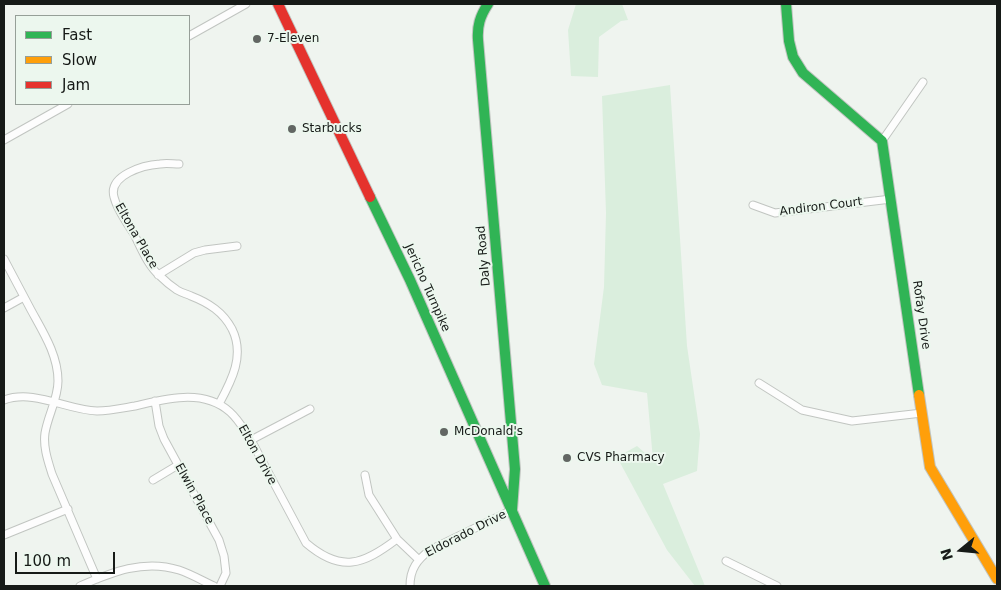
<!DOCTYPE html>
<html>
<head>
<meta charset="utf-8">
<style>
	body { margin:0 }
	#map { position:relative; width:1001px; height:590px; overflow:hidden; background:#eff4ef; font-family:"DejaVu Sans",sans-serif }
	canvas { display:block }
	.frame { position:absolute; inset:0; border:5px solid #161a17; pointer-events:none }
	.legend { position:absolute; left:15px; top:15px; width:175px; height:90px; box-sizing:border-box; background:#ecf7ee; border:1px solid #969f98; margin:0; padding:6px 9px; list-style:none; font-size:15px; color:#161a17 }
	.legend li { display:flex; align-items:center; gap:10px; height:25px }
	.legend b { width:25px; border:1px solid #969f98 }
	.north { position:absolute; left:936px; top:525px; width:50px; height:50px; -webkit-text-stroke:4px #ecf7ee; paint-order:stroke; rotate:253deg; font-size:14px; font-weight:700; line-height:20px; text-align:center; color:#161a17 }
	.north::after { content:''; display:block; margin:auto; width:18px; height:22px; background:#161a17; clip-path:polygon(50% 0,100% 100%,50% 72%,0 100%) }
	.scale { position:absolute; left:15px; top:552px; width:100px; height:22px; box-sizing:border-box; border:2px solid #161a17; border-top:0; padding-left:6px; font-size:15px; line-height:18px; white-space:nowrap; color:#161a17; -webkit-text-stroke:4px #ecf7ee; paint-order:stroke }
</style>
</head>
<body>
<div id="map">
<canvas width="1001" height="590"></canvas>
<div class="frame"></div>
<ul class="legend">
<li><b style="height:6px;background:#30b455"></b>Fast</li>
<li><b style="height:6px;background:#ff9f0a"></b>Slow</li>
<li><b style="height:6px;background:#e5322d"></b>Jam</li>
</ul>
<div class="north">N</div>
<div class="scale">100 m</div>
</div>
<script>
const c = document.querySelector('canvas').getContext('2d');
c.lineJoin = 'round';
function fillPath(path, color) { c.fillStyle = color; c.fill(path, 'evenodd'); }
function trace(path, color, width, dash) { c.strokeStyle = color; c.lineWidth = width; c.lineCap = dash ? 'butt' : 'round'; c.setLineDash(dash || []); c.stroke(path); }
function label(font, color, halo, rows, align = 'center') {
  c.font = font + ' "DejaVu Sans",sans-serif'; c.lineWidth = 4; c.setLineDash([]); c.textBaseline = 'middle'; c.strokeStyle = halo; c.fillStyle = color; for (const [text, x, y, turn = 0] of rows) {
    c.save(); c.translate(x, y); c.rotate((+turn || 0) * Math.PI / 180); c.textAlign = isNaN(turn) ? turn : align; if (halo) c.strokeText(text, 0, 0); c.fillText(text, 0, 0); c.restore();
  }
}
fillPath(new Path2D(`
	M 576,4 L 622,4 L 628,20 L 621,21 L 599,37 L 598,77 L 571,76 L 568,30 Z
	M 670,85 L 687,346 L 700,434 L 697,471 L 663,484 L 705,586 L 695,586 L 667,550 L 617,457 L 637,446 L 653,460 L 647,393 L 602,385 L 594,364 L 604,287 L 606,213 L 602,96 Z`), '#daeedd');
const street = new Path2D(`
	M 189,36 L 246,4
	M 4,140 L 68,104
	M 882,141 L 923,82
	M 179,164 C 173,164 166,163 160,164 C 144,165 108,175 114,197 C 117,210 127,223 134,234 C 141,248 148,266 160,276 C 165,281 171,286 177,290 C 182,293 187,294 191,296 C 209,303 223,312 232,329 C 245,355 232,380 219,404
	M 753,205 L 775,213 L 891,199
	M 4,259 C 13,276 22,293 31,310 C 43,332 58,355 58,381 C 58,399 48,415 45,433 C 43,447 48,461 52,474 L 97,579
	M 158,275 L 194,253 L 205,250 L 237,246
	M 4,308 L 24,297
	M 759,383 L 802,410 L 852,421 L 922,413
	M 4,400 C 34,389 67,410 97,411 C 110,411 123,408 135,406 C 166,399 203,388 230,412 C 239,420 244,430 251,440 L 306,543 C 341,573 363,565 397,539
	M 155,401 L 159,426 L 164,439 L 219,540 L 224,556 L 226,573 L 220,586
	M 251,440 L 310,409
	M 365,475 L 369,495 L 397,539 L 418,559
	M 153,480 L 178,465
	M 4,535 L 68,509
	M 726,561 L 777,586
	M 80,586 C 112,572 144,559 179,570 C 191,574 203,581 214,586
	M 410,586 C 410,569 417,560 430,550 L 512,510`);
const fast = new Path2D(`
	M 488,4 C 480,16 477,26 478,40 L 515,469 L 512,510
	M 786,4 L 789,41 L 793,57 L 803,73 L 882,141 L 919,395
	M 370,197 L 410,280 L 545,586`);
const slow = new Path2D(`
	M 919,395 L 930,467 L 997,579`);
const jam = new Path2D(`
	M 278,4 L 370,197`);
trace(street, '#c1c5c1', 9);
trace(fast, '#c1c5c1', 12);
trace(slow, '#c1c5c1', 12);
trace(jam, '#c1c5c1', 12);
trace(street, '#fdfdfd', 7);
trace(fast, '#30b455', 10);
trace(slow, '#ff9f0a', 10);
trace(jam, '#e5322d', 10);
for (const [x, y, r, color] of [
	[257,39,5,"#626663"],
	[292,129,5,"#626663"],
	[444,432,5,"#626663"],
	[567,458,5,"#626663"]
]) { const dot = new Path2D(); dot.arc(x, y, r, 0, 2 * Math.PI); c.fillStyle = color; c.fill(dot); trace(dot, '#ecf7ee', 2); }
label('12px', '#161a17', '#ecf7ee', [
	["7-Eleven",267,39],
	["Starbucks",302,129],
	["McDonald's",454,432],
	["CVS Pharmacy",577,458]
], 'left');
label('12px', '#161a17', '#ecf7ee', [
	["Andiron Court",821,207,-7],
	["Eltona Place",136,236,60],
	["Daly Road",484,256,-95],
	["Jericho Turnpike",427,288,66],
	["Rofay Drive",921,315,82],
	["Elton Drive",257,455,61],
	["Elwin Place",194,494,61],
	["Eldorado Drive",466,534,-27]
]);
</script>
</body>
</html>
